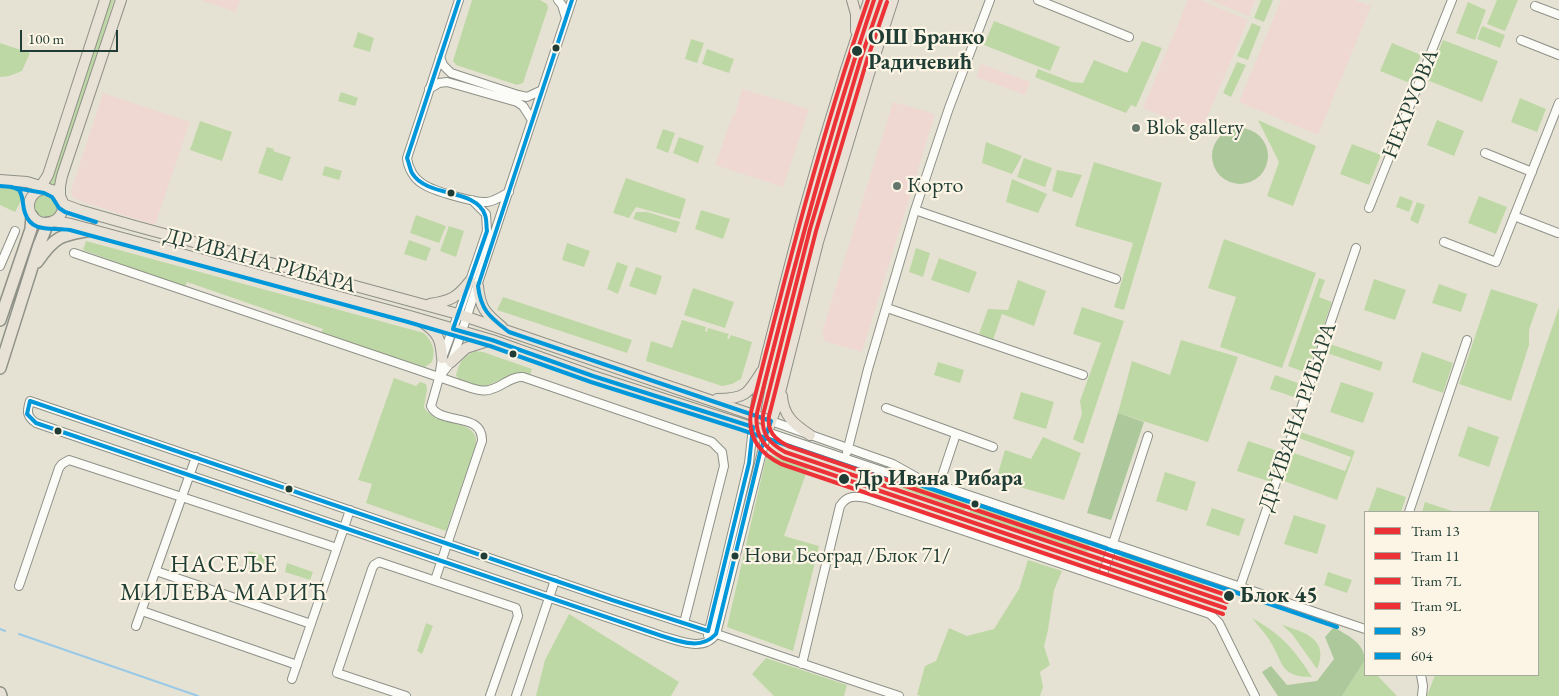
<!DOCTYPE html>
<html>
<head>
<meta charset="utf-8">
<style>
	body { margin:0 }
	#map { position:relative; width:1559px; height:696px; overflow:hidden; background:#e6e2d3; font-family:"EB Garamond",serif }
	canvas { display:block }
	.legend { position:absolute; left:1364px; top:511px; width:175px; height:165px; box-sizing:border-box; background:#fcf5e5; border:1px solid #a4ab9e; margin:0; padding:6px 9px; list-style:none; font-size:15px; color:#1f3d34 }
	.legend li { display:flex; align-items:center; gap:10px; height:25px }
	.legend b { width:25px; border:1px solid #a4ab9e }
	.scale { position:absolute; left:20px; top:30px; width:98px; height:22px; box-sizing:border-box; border:2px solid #1f3d34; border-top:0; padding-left:6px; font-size:15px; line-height:18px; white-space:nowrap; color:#1f3d34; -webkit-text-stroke:4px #fcf5e5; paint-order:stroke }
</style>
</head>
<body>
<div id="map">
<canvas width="1559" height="696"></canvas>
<ul class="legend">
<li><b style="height:6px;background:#ed3237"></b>Tram 13</li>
<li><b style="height:6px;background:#ed3237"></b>Tram 11</li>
<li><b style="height:6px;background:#ed3237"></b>Tram 7L</li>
<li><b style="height:6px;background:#ed3237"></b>Tram 9L</li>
<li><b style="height:6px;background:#0098da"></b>89</li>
<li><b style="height:6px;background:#0098da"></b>604</li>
</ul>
<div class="scale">100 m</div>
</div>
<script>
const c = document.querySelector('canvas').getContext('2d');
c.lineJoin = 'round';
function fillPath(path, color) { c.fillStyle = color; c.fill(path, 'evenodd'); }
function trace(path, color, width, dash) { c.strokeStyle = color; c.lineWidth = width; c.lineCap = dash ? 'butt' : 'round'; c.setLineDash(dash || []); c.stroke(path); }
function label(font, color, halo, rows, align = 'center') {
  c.font = font + ' "EB Garamond",serif'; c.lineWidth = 4.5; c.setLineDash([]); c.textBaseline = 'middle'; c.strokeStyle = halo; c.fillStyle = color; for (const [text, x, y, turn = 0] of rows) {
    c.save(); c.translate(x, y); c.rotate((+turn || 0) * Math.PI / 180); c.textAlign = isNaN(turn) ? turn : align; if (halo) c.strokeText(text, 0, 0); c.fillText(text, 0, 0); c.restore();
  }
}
fillPath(new Path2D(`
	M 201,0 L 240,0 L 236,12 Z
	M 1188,0 L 1200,0 L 1248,20 L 1201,132 L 1143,108 Z
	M 1210,0 L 1255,0 L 1249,16 Z
	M 1281,0 L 1355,0 L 1371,6 L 1318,135 L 1239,102 Z
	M 981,64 L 1030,82 L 1025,95 L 976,77 Z
	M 742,89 L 809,109 L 783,187 L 715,165 L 733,115 L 735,115 Z
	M 103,93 L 190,122 L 155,225 L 77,200 L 72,196 L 71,191 Z
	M 893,102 L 935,114 L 862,352 L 827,342 L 824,340 L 822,332 Z`), '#efd8d2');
fillPath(new Path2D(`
	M 110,0 L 114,0 L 55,187 L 47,184 L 52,177 Z
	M 472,0 L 540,0 L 547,4 L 548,8 L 523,83 L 517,85 L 456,65 L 453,61 Z
	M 1261,0 L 1273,0 L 1264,22 L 1254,18 Z
	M 1497,0 L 1518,0 L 1505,31 L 1487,24 Z
	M 1468,2 L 1486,10 L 1475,40 L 1456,33 Z
	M 994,21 L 1060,47 L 1050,71 L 984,45 Z
	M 1252,23 L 1261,27 L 1248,60 L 1237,56 Z
	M 1482,26 L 1505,35 L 1500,48 L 1477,39 Z
	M 358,32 L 374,38 L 370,52 L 353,47 Z
	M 691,39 L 704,43 L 697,63 L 685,59 Z
	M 1443,40 L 1498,61 L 1482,102 L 1427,80 Z
	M 1142,41 L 1162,48 L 1136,107 L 1131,105 L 1126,113 L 1035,77 L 1038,69 L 1072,82 L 1083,83 L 1094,60 L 1127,73 Z
	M 0,43 L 30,53 L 22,71 L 9,76 L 0,77 Z
	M 1392,43 L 1421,55 L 1410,83 L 1380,71 Z
	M 707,49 L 734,59 L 729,73 L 702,64 Z
	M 1237,62 L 1246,65 L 1231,97 L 1223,93 Z
	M 341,92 L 358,98 L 355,106 L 338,101 Z
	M 1520,98 L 1546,109 L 1537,132 L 1511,122 Z
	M 1258,120 L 1316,146 L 1293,206 L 1267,196 L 1279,162 Z
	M 1437,120 L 1464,131 L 1454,156 L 1427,145 Z
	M 200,121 L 232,132 L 222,161 L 190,150 Z
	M 663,129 L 675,133 L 668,153 L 656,148 Z
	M 679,137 L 704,146 L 698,163 L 673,153 Z
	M 986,142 L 1022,156 L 1012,174 L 982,163 Z
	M 1352,144 L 1381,155 L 1369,185 L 1340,174 Z
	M 267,147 L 274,149 L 273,151 L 291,157 L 282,181 L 258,173 Z
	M 1024,158 L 1052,168 L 1045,187 L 1017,177 Z
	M 1094,162 L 1162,183 L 1124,310 L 1114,307 L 1133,243 L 1075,226 Z
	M 325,166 L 342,171 L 339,180 L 322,175 Z
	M 1057,170 L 1082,175 L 1072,198 L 1052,191 Z
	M 626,178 L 686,199 L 680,219 L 636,207 L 629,218 L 613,213 Z
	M 1012,179 L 1047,194 L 1038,213 L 1006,202 Z
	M 0,185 L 17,188 L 23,197 L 15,212 L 0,205 Z
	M35 206a12 12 0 1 1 24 0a12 12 0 1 1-24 0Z
	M 1400,196 L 1413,201 L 1409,212 L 1396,207 Z
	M 1479,196 L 1507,207 L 1496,234 L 1468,223 Z
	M 1417,202 L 1425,205 L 1418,224 L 1410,220 Z
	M 701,210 L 730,219 L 723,239 L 695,229 Z
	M 636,212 L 647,212 L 680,222 L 676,233 L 633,219 Z
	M 416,215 L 446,226 L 439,243 L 410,233 Z
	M 449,226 L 464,231 L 456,257 L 440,251 Z
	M 1224,239 L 1316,273 L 1282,368 L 1220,347 L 1236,297 L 1208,288 Z
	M 409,240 L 431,248 L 426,261 L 404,254 Z
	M 86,241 L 424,333 C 432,342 436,349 432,362 L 425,367 L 321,334 L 323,329 L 187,282 L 185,287 L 83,250 Z
	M 567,243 L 590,251 L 584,267 L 562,260 Z
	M 916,248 L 930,253 L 923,277 L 909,272 Z
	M 939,258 L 977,272 L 969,293 L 931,280 Z
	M 617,262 L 628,266 L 618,294 L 607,289 Z
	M 636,267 L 662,276 L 656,295 L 629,286 Z
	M 1319,278 L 1325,280 L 1319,297 L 1332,302 L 1307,373 L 1288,366 Z
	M 1374,279 L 1406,290 L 1395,320 L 1364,310 Z
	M 1018,280 L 1046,291 L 1034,326 L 1002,314 L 993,340 L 979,334 L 988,309 L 1008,310 Z
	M 1439,284 L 1467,294 L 1461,312 L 1432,303 Z
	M 693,288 L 734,302 L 725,328 L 684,315 Z
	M 1491,289 L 1538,304 L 1529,330 L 1529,345 L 1511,401 L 1459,384 Z
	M 503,297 L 632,340 L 627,353 L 497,310 Z
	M 1082,307 L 1124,321 L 1083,444 L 1073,439 L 1082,414 L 1080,401 L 1101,343 L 1073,334 Z
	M 1559,307 L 1559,696 L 1427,696 L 1435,675 L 1538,675 L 1538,512 L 1489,512 Z
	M 682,320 L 706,327 L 705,331 L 707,332 L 708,328 L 729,334 L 727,338 L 729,339 L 731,335 L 752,342 L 741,379 L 732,384 L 722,386 L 646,361 L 651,341 L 672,348 Z
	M 1181,340 L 1238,357 L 1208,442 L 1118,413 L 1132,361 L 1170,375 Z
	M 1330,344 L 1383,362 L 1380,371 L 1327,353 Z
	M 475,351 L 483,352 L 532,369 L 530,376 L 514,375 L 485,386 L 476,386 L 460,382 L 456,375 C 459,363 463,356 475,351 Z
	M 1422,352 L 1453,363 L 1443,393 L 1412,382 Z
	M 938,362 L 964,370 L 960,383 L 934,375 Z
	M 1275,375 L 1298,383 L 1294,397 L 1270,389 Z
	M 394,378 L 416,386 L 420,382 L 426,384 L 427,389 L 424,407 C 434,427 480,418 476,444 L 446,531 L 366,503 L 372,484 L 358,480 Z
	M 1341,382 L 1374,393 L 1363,423 L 1330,412 Z
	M 1021,392 L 1054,402 L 1046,429 L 1013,419 Z
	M 1468,426 L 1499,437 L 1489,467 L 1458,456 Z
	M 1298,431 L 1355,451 L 1337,500 L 1281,480 L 1291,452 L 1345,471 L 1351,457 L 1296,437 Z
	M 1043,437 L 1081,453 L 1064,500 L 996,480 L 1005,450 L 1031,459 Z
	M 1248,441 L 1281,452 L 1271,482 L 1237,471 Z
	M 768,455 L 771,455 L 808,468 L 784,536 L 819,546 L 793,651 L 727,627 L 766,458 Z
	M 859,465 L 968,501 L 964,511 L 854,471 Z
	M 1165,472 L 1196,482 L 1187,511 L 1156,501 Z
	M 1377,487 L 1406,497 L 1401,512 L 1368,512 Z
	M 1425,502 L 1455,512 L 1422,512 Z
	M 974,503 L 1090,543 L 1087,552 L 969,513 Z
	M 1212,508 L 1245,519 L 1239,536 L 1206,525 Z
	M 1294,515 L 1326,525 L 1317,554 L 1284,544 Z
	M 249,551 L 271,558 L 267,569 L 245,562 Z
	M 1122,554 L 1205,582 L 1203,588 L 1119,560 Z
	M 1028,560 L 1062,571 L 1054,590 L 1048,630 L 1044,646 L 1050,665 L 1040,672 L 1043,687 L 1040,696 L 922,696 L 917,695 L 925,666 L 936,661 L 949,628 L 967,636 L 994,629 L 1019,589 Z
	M 287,563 L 313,572 L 310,580 L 285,572 Z
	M 1328,572 L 1352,580 L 1347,593 L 1324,585 Z
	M 569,614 L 679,682 L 671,696 L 536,696 L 545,660 Z
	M 1252,618 C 1281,634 1294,649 1312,677 C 1280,677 1284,664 1270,641 C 1265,633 1258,626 1252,618 Z
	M 426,623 L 433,626 L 422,654 L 417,651 Z
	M 1282,625 C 1305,632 1330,640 1317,669 L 1292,634 Z
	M 766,658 L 847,685 L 844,696 L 774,696 L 752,674 Z
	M 1365,660 L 1365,675 L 1377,675 L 1397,696 L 1342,696 Z`), '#bed8a5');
fillPath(new Path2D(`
	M1212 156a28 28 0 1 1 56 0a28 28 0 1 1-56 0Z
	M 1118,413 L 1144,422 L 1111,520 L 1087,513 Z
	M 1334,627 C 1349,637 1363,641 1365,660 L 1342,696 L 1278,696 L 1262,672 L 1271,666 L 1287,685 L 1317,681 L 1334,659 L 1325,637 Z`), '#adc89b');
trace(new Path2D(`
	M 0,629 L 5,631
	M 19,634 L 198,696`), '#9ac9e7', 2);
const minor = new Path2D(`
	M 459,0 L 407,158 C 408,168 414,179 423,184 C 433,191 475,203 487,202 C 495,201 502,196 509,192
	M 558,0 L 562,5 L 566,18
	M 1038,0 L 1129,37
	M 1535,6 L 1559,15
	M 1521,40 L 1559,55
	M 440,57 L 443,65 L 451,73 L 518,95 L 527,97 L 542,90
	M 429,89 L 439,83 L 447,82 L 517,102 L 523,106 L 532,120
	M 1485,153 L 1532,172
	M 1369,208 L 1452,0
	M 915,210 L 1116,279
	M 1514,216 L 1558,233
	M 1444,242 L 1496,262 L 1559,103
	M 74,253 L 471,388 C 478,390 485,392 492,389 C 503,386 511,376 523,377 L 712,442 L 722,452 L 724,466 L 684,623
	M 0,266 L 15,231
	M 887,308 L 1083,375
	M 440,376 L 451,362 L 462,331 L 572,0
	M 886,408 L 993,447
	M 771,421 L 893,464 L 918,478 L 1365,629
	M 847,452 L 868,369 L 915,210 L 949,108 L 990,0
	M 939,485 L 956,434
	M 1409,512 L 1467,340
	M 156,571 L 311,624
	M 1102,577 L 1148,436
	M 435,580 L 482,441 C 483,411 440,426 431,406 L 439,378 L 442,358 L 462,304 L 487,231 L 486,214 L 472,200
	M 19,586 L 59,468 L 62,464 L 69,460 L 337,548
	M 1240,587 L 1356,248
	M 142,611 L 297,665
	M 136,626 L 196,457
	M 708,635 L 749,463 L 753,427
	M 802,664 L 840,506 C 847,495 855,496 867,498 L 1210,614 L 1219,623 L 1255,696
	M 1421,675 L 1423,686 L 1422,696
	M 292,679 L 350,510
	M 406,696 L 337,673 L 372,569 L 374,565 L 379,562 L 516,608 L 518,616 L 490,696
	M 516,696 L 555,580
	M 899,696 C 835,675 771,653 708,631 L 612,600 L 30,401 C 27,411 26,416 36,423 L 662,636 C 680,641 704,652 716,634 L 767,432 L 891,474 L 918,478`);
const major = new Path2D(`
	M 852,0 L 856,14 L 856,31
	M 0,180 L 27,182 L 47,188
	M29 206a17 17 0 1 1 34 0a17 17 0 1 1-34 0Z
	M 38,191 L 48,175 L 105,0
	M 60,197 L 60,186 L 62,176 L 121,0
	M 63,204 L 79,210 L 135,226 L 458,314 L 771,421
	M 53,221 L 71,224 L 410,316 L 492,340 L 593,376 L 767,432 L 776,408 L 818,242 L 868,77 L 893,0
	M 478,286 C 480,308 485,313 502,327
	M 430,304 C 450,301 457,298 470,281
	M 422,322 C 438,333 441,339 442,358
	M 451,362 L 466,348 L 488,341
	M 782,396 C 783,416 795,425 810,435
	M 717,399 C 745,399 748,394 762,371
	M 754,421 C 760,375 774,329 785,284 C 809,188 837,93 869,0`);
const highway = new Path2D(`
	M 37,262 C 55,236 61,235 91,230
	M 0,320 L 31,229 L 32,216
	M 0,368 L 39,245 L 48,223
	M 0,693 L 1,696`);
trace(minor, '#8e9188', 10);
trace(major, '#8e9188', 12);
trace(highway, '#8e9188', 14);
trace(minor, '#fbfbf8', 8);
trace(major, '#e8e1d5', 10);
trace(highway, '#e8e1d5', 11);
trace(new Path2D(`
	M 459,0 L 407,158 C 409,163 410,169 412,173 C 427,198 476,188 485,215 C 487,220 486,226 487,231 L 453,329 L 492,340 L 593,376 L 753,427 L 749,463 L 708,631 L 612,600 L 30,401 L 27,414 L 36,423 L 662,636 C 681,642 701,650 716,634 L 761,449 L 771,421 L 509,332 C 490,317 481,311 478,286 L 572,0`), '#0098da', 4);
trace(new Path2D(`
	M 0,186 L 12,187 L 19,190 C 24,197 22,205 25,213 C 32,234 52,227 70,230 L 408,322 L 490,346 L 591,382 L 739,429 L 889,480 L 917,484 L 1337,627
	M 10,187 L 44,193 L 52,197 L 59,208 L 65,212 L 96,222`), '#0098da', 4);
trace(new Path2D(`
	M 881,0 L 861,58 L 810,229 L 763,415 C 761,434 769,443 785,452 L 1227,602`), '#ed3237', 4);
trace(new Path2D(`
	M 874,0 C 828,136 792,274 757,413 C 754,435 764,448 783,458 L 1225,608`), '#ed3237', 4);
trace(new Path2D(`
	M 887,2 L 867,60 L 816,231 L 769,416 C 767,432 775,439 788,446 L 1229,596`), '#ed3237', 4);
trace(new Path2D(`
	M 868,0 C 821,135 786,273 751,412 C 747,437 759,453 781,464 L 1223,614`), '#ed3237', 4);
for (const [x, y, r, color] of [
	[556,48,4.5,"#1f3d34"],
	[857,51,6,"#1f3d34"],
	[1136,128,5,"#65776c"],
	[897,186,5,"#65776c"],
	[451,193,4.5,"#1f3d34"],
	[513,354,4.5,"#1f3d34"],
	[58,431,4.5,"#1f3d34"],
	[844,479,6,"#1f3d34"],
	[289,489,4.5,"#1f3d34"],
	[975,504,4.5,"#1f3d34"],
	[484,556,4.5,"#1f3d34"],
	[735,556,4.5,"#1f3d34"],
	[1229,596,6,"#1f3d34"]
]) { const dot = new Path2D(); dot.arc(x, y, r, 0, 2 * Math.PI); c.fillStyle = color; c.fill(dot); trace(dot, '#fcf5e5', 2); }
label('21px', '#1f3d34', '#fcf5e5', [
	["Нови Београд /Блок 71/",744,556]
], 'left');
label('bold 22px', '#1f3d34', '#fcf5e5', [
	["ОШ Бранко",868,38],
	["Радичевић",868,63],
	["Др Ивана Рибара",855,479],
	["Блок 45",1240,596]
], 'left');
label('22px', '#1f3d34', '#fcf5e5', [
	["НЕХРУОВА",1411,104,-68],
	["ДР ИВАНА РИБАРА",260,261,15],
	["ДР ИВАНА РИБАРА",1298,417,-71]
]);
label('22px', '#1f3d34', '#fcf5e5', [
	["Blok gallery",1146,128],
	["Корто",907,186]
], 'left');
c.letterSpacing = '1px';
label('24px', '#1f3d34', '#fcf5e5', [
	["НАСЕЉЕ",224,565],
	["МИЛЕВА МАРИЋ",224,593]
]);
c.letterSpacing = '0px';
</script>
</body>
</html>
